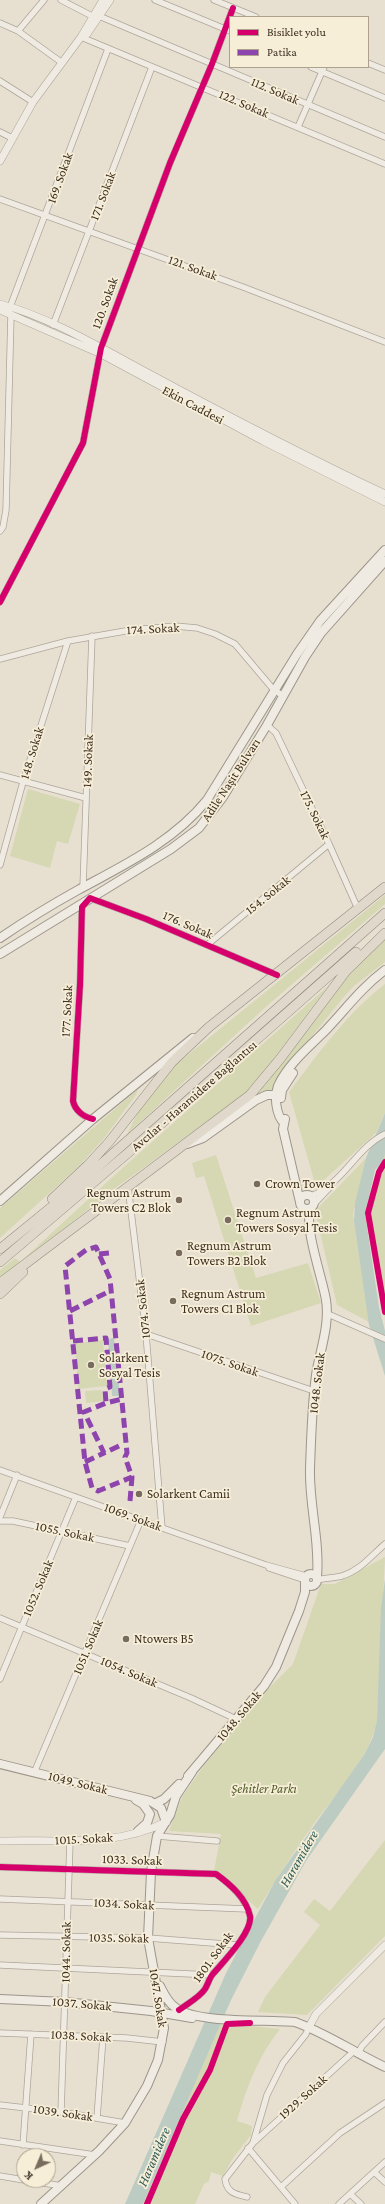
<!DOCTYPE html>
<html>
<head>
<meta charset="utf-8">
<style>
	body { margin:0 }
	#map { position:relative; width:385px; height:2204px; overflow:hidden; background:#e7e0d1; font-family:"Crimson Pro",serif }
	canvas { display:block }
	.legend { position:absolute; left:229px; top:16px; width:140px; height:52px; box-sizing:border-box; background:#f7eed8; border:1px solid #ada18e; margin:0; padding:5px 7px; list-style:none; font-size:12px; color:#3d2e20 }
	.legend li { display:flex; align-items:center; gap:8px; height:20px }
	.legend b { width:20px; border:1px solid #ada18e }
	.north { position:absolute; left:16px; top:2148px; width:40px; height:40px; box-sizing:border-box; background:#f7eed8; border:1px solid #ada18e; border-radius:50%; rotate:224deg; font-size:11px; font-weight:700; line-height:16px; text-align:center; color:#3d2e20 }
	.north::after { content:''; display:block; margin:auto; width:14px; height:18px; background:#786c5e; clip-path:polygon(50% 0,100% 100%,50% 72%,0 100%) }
</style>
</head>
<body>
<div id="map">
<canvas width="385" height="2204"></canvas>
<ul class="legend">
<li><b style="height:5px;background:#d6006c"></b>Bisiklet yolu</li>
<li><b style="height:5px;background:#8e44ad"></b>Patika</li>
</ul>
<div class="north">K</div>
</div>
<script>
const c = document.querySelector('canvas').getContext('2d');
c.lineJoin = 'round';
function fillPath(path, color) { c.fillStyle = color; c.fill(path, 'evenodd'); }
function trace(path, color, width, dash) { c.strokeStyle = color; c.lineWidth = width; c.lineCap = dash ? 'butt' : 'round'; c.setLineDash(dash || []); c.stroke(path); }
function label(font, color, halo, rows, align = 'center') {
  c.font = font + ' "Crimson Pro",serif'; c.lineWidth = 3.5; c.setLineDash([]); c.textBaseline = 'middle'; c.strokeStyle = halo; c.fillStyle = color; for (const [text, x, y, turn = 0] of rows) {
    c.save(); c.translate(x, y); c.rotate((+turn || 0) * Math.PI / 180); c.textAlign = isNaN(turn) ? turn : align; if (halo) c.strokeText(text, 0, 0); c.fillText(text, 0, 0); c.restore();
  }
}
fillPath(new Path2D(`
	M 28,789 L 80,804 L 68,844 L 57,841 L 50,868 L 10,856 Z
	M 385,895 L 385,904 L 268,1005 L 127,1134 L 139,1110 L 173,1067 Z
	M 385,938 L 385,962 L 354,986 L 343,998 L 278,1078 L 272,1090 L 254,1096 L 342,978 Z
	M 385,984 L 385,1113 L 376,1133 L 316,1187 L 289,1092 C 318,1054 347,1013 385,984 Z
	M 327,987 L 259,1079 L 246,1093 L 114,1189 L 0,1279 L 0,1270 L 15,1258 L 20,1262 L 118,1172 Z
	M 137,1090 L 138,1090 L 136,1095 L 105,1137 L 79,1166 L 0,1238 L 0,1208 Z
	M 385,1142 L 385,1318 L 374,1267 L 365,1210 Z
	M 216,1155 L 256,1278 L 308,1263 L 321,1303 L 251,1326 L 204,1176 L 196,1178 L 192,1163 Z
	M 367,1157 L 353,1214 L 369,1322 L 337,1305 L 315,1211 Z
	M 103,1340 L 107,1386 L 78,1389 L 75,1343 Z
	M 102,1390 L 103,1401 L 86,1403 L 85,1391 Z
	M 385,1557 L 377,1720 C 369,1760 336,1793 313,1825 C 293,1853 275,1881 258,1909 L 214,1871 L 221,1834 L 169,1831 L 182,1797 L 203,1767 L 266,1691 L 293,1664 L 321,1584 L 335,1584 Z
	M 385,1840 L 385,1936 L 307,2015 L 258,2012 L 265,1997 L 320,1925 L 304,1912 L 314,1899 L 330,1911 Z
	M 221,2023 L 280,2029 C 258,2057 247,2086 237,2121 L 252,2126 L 251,2135 L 233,2158 L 223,2176 L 211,2172 L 209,2181 L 204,2184 L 195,2204 L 143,2204 Z`), '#d6d7b3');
fillPath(new Path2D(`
	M 385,1113 L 385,1154 L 383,1161 L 375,1170 L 365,1214 L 379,1307 L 385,1331 L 385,1376 L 369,1325 L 354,1221 L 355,1203 L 366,1158 Z
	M 114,1338 L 120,1396 L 112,1396 L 108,1339 Z
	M 385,1579 L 385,1749 L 306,1861 L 261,1941 L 231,2000 L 143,2204 L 125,2204 L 226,1973 L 275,1881 L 364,1755 L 373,1737 L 377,1720 L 381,1608 Z`), '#bcccc2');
const minor = new Path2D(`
	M 61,0 L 92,16
	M 155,0 L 230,31
	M 214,0 L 256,17
	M 99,16 L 385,137
	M 0,23 L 18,31 L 61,62
	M 18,31 L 44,0
	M 81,37 L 385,164
	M 368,63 L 385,70
	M 311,67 L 385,98
	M 0,81 L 33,102
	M 298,127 L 324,67
	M 0,132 L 12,138
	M 0,199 L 243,287 L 385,342
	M 10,307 L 108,49
	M 53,325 L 152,67
	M 0,531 L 3,527 L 6,510 L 11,314
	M 0,602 L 83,443 L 101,348 L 170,163 L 212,64 L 233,8
	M 0,659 L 68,641 L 131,630 L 175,626 L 197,628 L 215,634 L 235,644 L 273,689 L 283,696
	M 267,725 L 276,733 L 329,844 L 358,909
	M 0,775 L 86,798
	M 0,865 L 23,782 L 68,641
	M 83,887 L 92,636
	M 207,945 L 329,844
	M 93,1119 C 83,1117 75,1110 73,1101 L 80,985 L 82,907 L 90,898 L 146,919 L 277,975
	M 128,1186 L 146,1334 L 162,1528
	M 311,1196 C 342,1185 356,1148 385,1134
	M 314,1204 L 330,1187
	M 328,1314 L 385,1339
	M 146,1334 L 314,1391
	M 0,1470 L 266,1565 L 306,1576
	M 0,1517 L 17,1475
	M 0,1521 L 13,1521 L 130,1546
	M 269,1568 L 305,1580
	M 317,1580 C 325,1578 334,1578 342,1576 C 361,1570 371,1556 385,1544
	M 0,1618 L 191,1698 L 236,1719
	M 0,1679 L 76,1497
	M 34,1773 L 141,1520
	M 157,1836 L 217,1841
	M 0,1867 L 216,1874 C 231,1885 246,1898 250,1916 C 253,1932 222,1963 212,1975 C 209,1979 208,1984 205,1989 C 200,1997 187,2004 179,2010
	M 0,1899 L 247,1909
	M 0,1935 L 148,1938 L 238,1945
	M 0,1965 L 212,1975
	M 0,2033 L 127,2038 L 163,2042
	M 358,2054 L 362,2046 L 385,2022
	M 0,2105 L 61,2112 L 125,2123
	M 61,2112 L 70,1841
	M 97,2118 L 103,2037
	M 0,2141 L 95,2155
	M 253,2143 L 353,2052
	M 23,2145 L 31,2034
	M 248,2148 L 295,2204
	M 374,2172 L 385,2182
	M 0,2176 L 24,2180
	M 25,2180 L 62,2186
	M 281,2187 L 340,2133 L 385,2103
	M 350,2194 L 361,2204
	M 247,2197 C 235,2194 227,2193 225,2179 L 253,2143 L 267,2095 L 283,2063 L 306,2034 L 309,2027
	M 339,2204 L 385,2162`);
const tertiary = new Path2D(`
	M 87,34 L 110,0
	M 0,161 L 33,102 L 81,37 L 103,0
	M 0,304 C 49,317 103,349 148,373 C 226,415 305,456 385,494
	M 0,310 L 99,353 L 263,441 L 385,502
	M 0,1841 C 56,1839 114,1848 166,1822
	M 309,2027 L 316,2014 L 385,1945`);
const secondary = new Path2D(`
	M 0,938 C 25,921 51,905 78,890 C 124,865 173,842 207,800 L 297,654 L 320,621 L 385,550
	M 0,954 L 171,849 L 199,828 L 223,797 L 267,725 L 305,657 L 321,633 L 385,561
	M 281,1098 L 282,1090 L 293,1073
	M 285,1119 L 283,1129 L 300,1202
	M 284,1123 C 276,1115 274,1097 278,1086 C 288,1064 309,1047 326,1030 C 346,1009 361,988 385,970
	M 187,1144 L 203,1138 L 256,1100 L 267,1095 L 281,1095
	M300 1202a7 7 0 1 1 14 0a7 7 0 1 1-14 0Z
	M 0,1201 L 93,1119 L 193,1038
	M 311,1209 C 303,1225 323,1280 326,1300 C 330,1325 320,1350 316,1375 C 312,1405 311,1438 310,1469 C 309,1505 320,1540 317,1577
	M305 1580a6 6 0 1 1 12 0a6 6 0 1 1-12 0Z
	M 0,1764 L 150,1801 L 161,1808 L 166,1822
	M 188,1776 L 264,1686 L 276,1667 L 299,1611 L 305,1592 L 305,1582
	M 136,1800 L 143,1804 L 150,1814 L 147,1823 L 138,1831
	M 156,1803 L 164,1799 L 179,1784
	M 160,1986 C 164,1994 168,2003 176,2008 C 199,2024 266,2019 295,2022 C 326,2033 355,2053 385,2067
	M 0,1999 L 65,2002 L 151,2011 L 192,2018
	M 41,2204 L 99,2151 L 125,2123 L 147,2086 L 158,2060 L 164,2028 L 148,1938 L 151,1872 L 157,1836 L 170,1815 L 176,1796 L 192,1772`);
const trunk = new Path2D(`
	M 52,1199 L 88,1165 L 109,1142 L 172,1062 L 209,1027 L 385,887
	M 0,1249 L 66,1195 L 385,913
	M 0,1262 L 128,1153 L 356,952
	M 0,1283 L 250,1095 L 280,1059 L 346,971 L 385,933
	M 0,1294 L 23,1272`);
trace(minor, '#ada599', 7);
trace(tertiary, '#ada599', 8);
trace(secondary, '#9c958a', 10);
trace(trunk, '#928b80', 10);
trace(minor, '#efebe3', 5.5);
trace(tertiary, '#efebe3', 7);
trace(secondary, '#efebe3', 8);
trace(trunk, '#e0d9cb', 9);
trace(new Path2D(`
	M 99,1254 L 109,1253
	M 70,1311 L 106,1293
	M 73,1341 L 106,1338 L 110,1387 L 105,1389 L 106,1403
	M 119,1446 L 104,1453 L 84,1412 L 106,1403 L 122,1399
	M 85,1462 L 104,1453
	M 130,1501 L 132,1477 L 125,1457 L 127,1453 L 110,1279 L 96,1247 L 86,1250 L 65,1266 L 85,1462 L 92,1488 L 98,1491 L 132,1477`), '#8e44ad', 5, [10, 5]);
trace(new Path2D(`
	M 0,602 L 83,443 L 101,348 L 170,163 L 212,64 L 233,8
	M 93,1119 C 83,1117 75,1110 73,1101 L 80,985 L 82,907 L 90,898 L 146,919 L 277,975
	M 385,1162 L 379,1172 L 368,1213 L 385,1312
	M 0,1867 L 216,1874 C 231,1885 246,1898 250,1916 C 253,1932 222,1963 212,1975 C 209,1979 208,1984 205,1989 C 200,1997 187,2004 179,2010
	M 147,2204 L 183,2119 L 210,2070 L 227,2024 L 250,2023`), '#d6006c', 6);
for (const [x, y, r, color] of [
	[257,1184,4,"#786c5e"],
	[179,1200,4,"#786c5e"],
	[228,1220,4,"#786c5e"],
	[179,1253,4,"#786c5e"],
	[173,1301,4,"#786c5e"],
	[91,1365,4,"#786c5e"],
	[139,1494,4,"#786c5e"],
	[126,1639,4,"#786c5e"]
]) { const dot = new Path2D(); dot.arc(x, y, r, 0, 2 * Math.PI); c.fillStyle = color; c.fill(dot); trace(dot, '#f7eed8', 1.5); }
label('13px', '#3d2e20', '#f7eed8', [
	["112. Sokak",275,91,23],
	["122. Sokak",244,104,23],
	["169. Sokak",60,178,-70],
	["171. Sokak",103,196,-69],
	["121. Sokak",193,268,20],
	["120. Sokak",105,303,-70],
	["Ekin Caddesi",193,405,28],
	["174. Sokak",153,629,-3],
	["148. Sokak",32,753,-73],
	["149. Sokak",88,761,-88],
	["Adile Naşit Bulvarı",231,780,-57],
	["175. Sokak",315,815,64],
	["154. Sokak",268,895,-39],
	["176. Sokak",188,925,23],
	["177. Sokak",67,1011,-87],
	["Avcılar - Haramidere Bağlantısı",194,1096,-41],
	["1074. Sokak",143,1309,-96],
	["1075. Sokak",230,1363,19],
	["1048. Sokak",317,1383,-83],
	["1069. Sokak",133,1517,20],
	["1055. Sokak",65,1532,12],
	["1052. Sokak",38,1588,-67],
	["1051. Sokak",88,1647,-67],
	["1054. Sokak",129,1672,23],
	["1048. Sokak",239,1716,-50],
	["1049. Sokak",78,1783,14],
	["1015. Sokak",84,1839,-3],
	["1033. Sokak",132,1860,2],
	["1034. Sokak",124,1904,3],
	["1035. Sokak",119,1938,1],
	["1044. Sokak",66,1952,-89],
	["1801. Sokak",213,1957,-54],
	["1047. Sokak",158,1998,81],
	["1037. Sokak",82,2004,5],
	["1038. Sokak",81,2036,3],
	["1929. Sokak",303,2097,-42],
	["1039. Sokak",63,2113,8]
]);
label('13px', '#3d2e20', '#f7eed8', [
	["Crown Tower",265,1184],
	["Regnum Astrum",171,1193,"right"],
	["Towers C2 Blok",171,1208,"right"],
	["Regnum Astrum",236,1213],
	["Towers Sosyal Tesis",236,1228],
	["Regnum Astrum",187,1246],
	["Towers B2 Blok",187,1261],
	["Regnum Astrum",181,1294],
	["Towers C1 Blok",181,1309],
	["Solarkent",99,1358],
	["Sosyal Tesis",99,1373],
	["Solarkent Camii",147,1494],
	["Ntowers B5",134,1639]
], 'left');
label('italic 13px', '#4d5a26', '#f7eed8', [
	["Şehitler Parkı",264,1789]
]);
label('italic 14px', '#2f5d5a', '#f7eed8', [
	["Haramidere",299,1859,-60],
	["Haramidere",154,2157,-67]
]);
</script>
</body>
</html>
